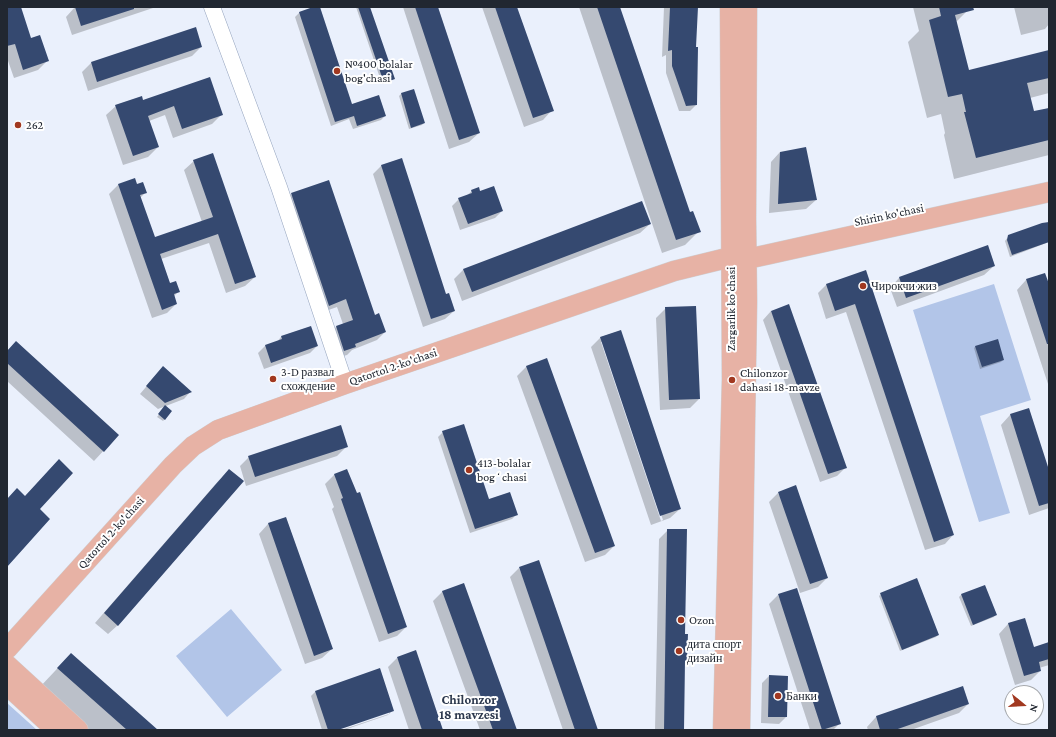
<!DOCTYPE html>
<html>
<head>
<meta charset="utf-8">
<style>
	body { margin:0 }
	#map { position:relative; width:1056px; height:737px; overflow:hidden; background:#eaf0fc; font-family:"Crimson Pro",serif }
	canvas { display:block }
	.frame { position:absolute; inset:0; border:8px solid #212731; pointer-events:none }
	.north { position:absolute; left:1004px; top:685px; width:40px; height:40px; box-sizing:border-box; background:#fff; border:1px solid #a6a9ad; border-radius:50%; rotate:108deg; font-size:11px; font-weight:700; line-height:16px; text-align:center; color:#212731 }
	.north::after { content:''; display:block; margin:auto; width:14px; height:18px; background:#a13820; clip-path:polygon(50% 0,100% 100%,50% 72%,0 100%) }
</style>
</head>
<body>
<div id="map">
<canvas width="1056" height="737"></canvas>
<div class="frame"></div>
<div class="north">N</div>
</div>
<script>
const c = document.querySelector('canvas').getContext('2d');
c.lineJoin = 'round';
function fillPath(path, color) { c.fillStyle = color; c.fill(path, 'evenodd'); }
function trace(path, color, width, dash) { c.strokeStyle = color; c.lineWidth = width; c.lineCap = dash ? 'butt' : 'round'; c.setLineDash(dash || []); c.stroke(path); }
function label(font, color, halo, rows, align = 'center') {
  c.font = font + ' "Crimson Pro",serif'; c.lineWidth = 4; c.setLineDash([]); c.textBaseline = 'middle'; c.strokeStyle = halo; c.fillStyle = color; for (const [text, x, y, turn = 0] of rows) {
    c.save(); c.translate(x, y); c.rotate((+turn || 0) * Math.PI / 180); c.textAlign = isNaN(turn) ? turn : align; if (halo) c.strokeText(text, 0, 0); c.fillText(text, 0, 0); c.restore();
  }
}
fillPath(new Path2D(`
	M 994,284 L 1031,400 L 980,416 L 1010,513 L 979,522 L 913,310 Z
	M 231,609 L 282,670 L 227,717 L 176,656 Z
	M 7,703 L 37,730 L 7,730 Z`), '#b2c5e8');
fillPath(new Path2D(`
	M 7,7 L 20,7 L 31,40 L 47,61 L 38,70 L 14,78 L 7,58 Z
	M 75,7 L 156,7 L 72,35 L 66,17 Z
	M 316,7 L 319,7 L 351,105 L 385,116 L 381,120 L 353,129 L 349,119 L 331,126 L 295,17 L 300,12 Z
	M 356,7 L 369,7 L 393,79 L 391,81 L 382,84 Z
	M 403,7 L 437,7 L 479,133 L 469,142 L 449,149 Z
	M 482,7 L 516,7 L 552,110 L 543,120 L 524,127 Z
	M 579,7 L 619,7 L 689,214 L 699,231 L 685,245 L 662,253 Z
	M 664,7 L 697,7 L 695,48 L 696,105 L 690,111 L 679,111 L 666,73 L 666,55 L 662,57 Z
	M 913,7 L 965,7 L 966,12 L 956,22 L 968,71 L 1049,51 L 1049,93 L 1030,98 L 1033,113 L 1049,108 L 1049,155 L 954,179 L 944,135 L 945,133 L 941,114 L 927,118 L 908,42 L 919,31 Z
	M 1014,7 L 1049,7 L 1049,24 L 1045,29 L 1021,35 Z
	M 201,47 L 192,56 L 88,91 L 82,72 L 91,63 Z
	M 209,78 L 221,115 L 212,124 L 173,138 L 165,115 L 149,121 L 158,147 L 148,157 L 123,165 L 106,115 L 116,106 L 143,101 Z
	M 413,90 L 424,123 L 422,125 L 409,129 L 399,96 L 401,94 Z
	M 780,152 L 816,200 L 806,209 L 769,213 L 771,162 Z
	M 194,161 L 255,277 L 245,286 L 226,293 L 209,243 L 161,259 L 170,284 L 178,292 L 174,296 L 176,304 L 167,313 L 152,318 L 109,194 L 119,184 L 136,185 L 145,193 L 140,198 L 154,239 L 202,222 L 184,170 Z
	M 382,165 L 454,311 L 445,319 L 423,327 L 373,174 Z
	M 472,191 L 480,192 L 502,211 L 495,218 L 460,230 L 452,206 L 459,199 L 466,196 Z
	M 291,194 L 385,332 L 377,340 L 352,350 L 347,355 L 336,358 L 328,335 L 336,327 L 343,324 L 337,307 L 320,313 L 283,202 Z
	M 650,224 L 640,233 L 462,301 L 454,279 L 463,270 Z
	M 1049,227 L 1049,242 L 1010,257 L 1005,241 L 1008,237 Z
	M 994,266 L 984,275 L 897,307 L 890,288 L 899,278 Z
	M 865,272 L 953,535 L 945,544 L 925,550 L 846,312 L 826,319 L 818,293 L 826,285 Z
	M 1026,280 L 1049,287 L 1049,387 L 1017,290 Z
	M 666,308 L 699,399 L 690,408 L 660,410 L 656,318 Z
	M 771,311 L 846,467 L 837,476 L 820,482 L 763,320 Z
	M 620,331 L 680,509 L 670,518 L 651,525 L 591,347 L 601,337 ZM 601,342 L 603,342 L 663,520 L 661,521 Z
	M 281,337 L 317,346 L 310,353 L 264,369 L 258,353 L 265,346 L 276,343 Z
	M 976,346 L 1003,360 L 1001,362 L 980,369 L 974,348 Z
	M 7,351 L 118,435 L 94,461 L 7,381 Z
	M 527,366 L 614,546 L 605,555 L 585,562 L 517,376 Z
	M 163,367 L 190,392 L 184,399 L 158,409 L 140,394 Z
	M 165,407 L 165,419 L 163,421 L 157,417 Z
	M 1029,409 L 1049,473 L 1049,508 L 1029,515 L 1001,425 L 1010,415 Z
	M 443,432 L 488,500 L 517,514 L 512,519 L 470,533 L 438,437 Z
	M 347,446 L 337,456 L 246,486 L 240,466 L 249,457 Z
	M 347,470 L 406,627 L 397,636 L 379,642 L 332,509 L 334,507 L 325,484 L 334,475 Z
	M 220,479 L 118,625 L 108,634 L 95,623 Z
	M 778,493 L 827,578 L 818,587 L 800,593 L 769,502 Z
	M 286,518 L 332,649 L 322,658 L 305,664 L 259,534 L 268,524 Z
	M 668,530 L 684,635 L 686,660 L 683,663 L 683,730 L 655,730 L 659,539 Z
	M 519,568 L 597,730 L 563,730 L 510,577 Z
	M 984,586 L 995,615 L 994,617 L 971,626 L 959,597 L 961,595 Z
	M 443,591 L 516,730 L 480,730 L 433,601 Z
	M 881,594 L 938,635 L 936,637 L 900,651 L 879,596 Z
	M 778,595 L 840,723 L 833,730 L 810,730 L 769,604 Z
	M 1024,619 L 1033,648 L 1049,643 L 1049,665 L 1039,668 L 1040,671 L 1031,680 L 1015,685 L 999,634 L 1008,624 Z
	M 71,654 L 157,730 L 85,730 L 38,689 Z
	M 397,658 L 442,730 L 409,730 L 388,667 Z
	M 769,676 L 786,717 L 779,724 L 761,723 L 762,683 Z
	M 962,688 L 968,704 L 959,713 L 911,730 L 868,730 L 867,727 L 876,717 Z
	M 315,692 L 393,710 L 388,715 L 344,730 L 341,730 L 389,714 L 389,711 L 335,730 L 322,730 L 311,696 Z`), '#0003');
fillPath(new Path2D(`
	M 7,7 L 21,7 L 31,38 L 40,35 L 49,61 L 23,70 L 15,44 L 7,46 Z
	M 75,7 L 134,7 L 134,9 L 81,26 Z
	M 313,7 L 320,7 L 352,104 L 379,95 L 386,116 L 357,126 L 354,116 L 335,122 L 299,12 Z
	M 358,7 L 370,7 L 395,79 L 384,83 Z
	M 415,7 L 438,7 L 480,133 L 459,140 Z
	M 495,7 L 517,7 L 554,111 L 533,118 Z
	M 597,7 L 620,7 L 690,212 L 693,211 L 701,232 L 676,240 Z
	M 670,7 L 698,7 L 696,47 L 698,47 L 697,105 L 686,106 L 672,66 L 672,50 L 668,51 Z
	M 939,7 L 973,7 L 974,10 L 955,15 L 969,70 L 1049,50 L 1049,78 L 1027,83 L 1034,111 L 1049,108 L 1049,140 L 976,158 L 964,112 L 966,112 L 962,94 L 948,97 L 929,20 L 941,16 Z
	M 196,27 L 202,47 L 97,82 L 91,62 Z
	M 210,77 L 223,115 L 182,129 L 174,106 L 148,116 L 159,147 L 133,156 L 115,105 L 142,96 L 143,100 Z
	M 414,89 L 425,123 L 411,128 L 401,93 Z
	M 806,147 L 817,200 L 778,204 L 780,152 Z
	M 213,153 L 256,277 L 235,284 L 218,234 L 160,254 L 170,283 L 176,281 L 180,292 L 174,294 L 177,304 L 162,310 L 118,184 L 135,178 L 137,184 L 143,182 L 147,193 L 140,195 L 155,237 L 213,217 L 193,160 Z
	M 402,158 L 446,294 L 449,293 L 455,311 L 431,319 L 381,165 Z
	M 329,180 L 375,315 L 379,313 L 386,332 L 355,344 L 356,347 L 344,351 L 336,326 L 353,320 L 346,299 L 329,306 L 291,193 Z
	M 494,186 L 503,211 L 468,224 L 458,198 L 472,193 L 471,190 L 479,187 L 480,191 Z
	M 642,201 L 651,224 L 472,292 L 463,269 Z
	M 1049,222 L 1049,242 L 1012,255 L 1007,240 L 1008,235 L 1042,223 Z
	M 988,245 L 995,266 L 906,298 L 899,277 Z
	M 866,270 L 954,535 L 934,542 L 855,304 L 835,311 L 826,284 Z
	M 1045,273 L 1049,284 L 1049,344 L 1047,344 L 1026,279 Z
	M 789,304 L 847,468 L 828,474 L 771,311 Z
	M 696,306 L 700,399 L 669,400 L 665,307 Z
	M 311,326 L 318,346 L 271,363 L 265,345 L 282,339 L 281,336 Z
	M 621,330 L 681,509 L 660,516 L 600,337 Z
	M 998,339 L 1004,360 L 982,367 L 975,346 Z
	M 16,341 L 119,435 L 104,452 L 7,363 L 7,351 Z
	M 547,358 L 615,546 L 595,553 L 526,366 Z
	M 163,366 L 192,392 L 165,403 L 146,386 Z
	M 165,405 L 172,411 L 165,420 L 158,414 Z
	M 1029,408 L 1049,470 L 1049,503 L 1039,506 L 1010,414 Z
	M 464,424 L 489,499 L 510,492 L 518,515 L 475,529 L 442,431 Z
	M 341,425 L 348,447 L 255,477 L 248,456 Z
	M 59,459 L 73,473 L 40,509 L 50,519 L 7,567 L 7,499 L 17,488 L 25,496 Z
	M 229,469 L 244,481 L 118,626 L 104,613 Z
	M 347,469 L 357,493 L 360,492 L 407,627 L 388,634 L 341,499 L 343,498 L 334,474 Z
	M 796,485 L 828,578 L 810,584 L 778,492 Z
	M 286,517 L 333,649 L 314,656 L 268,523 Z
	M 667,529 L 687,529 L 685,634 L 688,634 L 687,661 L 685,661 L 684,730 L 664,730 Z
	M 539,560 L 598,730 L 575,730 L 519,567 Z
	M 917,578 L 939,635 L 902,650 L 880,593 Z
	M 464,583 L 517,730 L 493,730 L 442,591 Z
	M 985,585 L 997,615 L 973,625 L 961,594 Z
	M 797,588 L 841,724 L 822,730 L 778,594 Z
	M 1025,618 L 1034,647 L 1049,642 L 1049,659 L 1039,662 L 1041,671 L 1024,676 L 1008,623 Z
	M 416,650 L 443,730 L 422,730 L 397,657 Z
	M 71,653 L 158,730 L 127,730 L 57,668 Z
	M 380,668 L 394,711 L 338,730 L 328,730 L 315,691 Z
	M 769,675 L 788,676 L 787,717 L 768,717 Z
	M 963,686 L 969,704 L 895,730 L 880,730 L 876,716 Z`), '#354970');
const minor = new Path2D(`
	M 212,7 L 279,187 L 345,384`);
const major = new Path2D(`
	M 7,649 L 173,465 L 193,446 L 218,430 L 345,384 L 674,271 L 731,257 L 747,259 L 770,254 L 1049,192
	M 7,665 L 78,730
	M 7,685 L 56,730
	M 723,730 L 732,380 L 730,7
	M 740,730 L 747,302 L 746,219 L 747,7`);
trace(minor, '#96a5bf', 17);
trace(major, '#cecfd2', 21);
trace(minor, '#fff', 16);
trace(major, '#e7b2a5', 20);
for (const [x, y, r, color] of [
	[337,71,4,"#a13820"],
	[18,125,4,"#a13820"],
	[863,286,4,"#a13820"],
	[273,379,4,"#a13820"],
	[732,380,4,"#a13820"],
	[469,470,4,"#a13820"],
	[681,620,4,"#a13820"],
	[679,651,4,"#a13820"],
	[778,696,4,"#a13820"]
]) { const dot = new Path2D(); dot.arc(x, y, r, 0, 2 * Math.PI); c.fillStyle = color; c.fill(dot); trace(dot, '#fff', 1.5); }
label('12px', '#212731', '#fff', [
	["№400 bolalar",345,64],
	["bog'chasi",345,78],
	["262",26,125],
	["Чирокчи жиз",871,286],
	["3-D развал",281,372],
	["схождение",281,386],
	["Chilonzor",740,373],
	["dahasi 18-mavze",740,387],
	["413-bolalar",477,463],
	["bogʻchasi",477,477],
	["Ozon",689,620],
	["дита спорт",687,644],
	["дизайн",687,658],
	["Банки",786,696]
], 'left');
label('12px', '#212731', '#fff', [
	["Shirin ko'chasi",889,215,-12],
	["Zargarlik ko'chasi",731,309,-90],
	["Qatortol 2-ko'chasi",393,367,-19],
	["Qatortol 2-ko'chasi",111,533,-48]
]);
label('bold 13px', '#2d394e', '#fff', [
	["Chilonzor",469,700],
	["18 mavzesi",469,715]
]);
</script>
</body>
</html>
